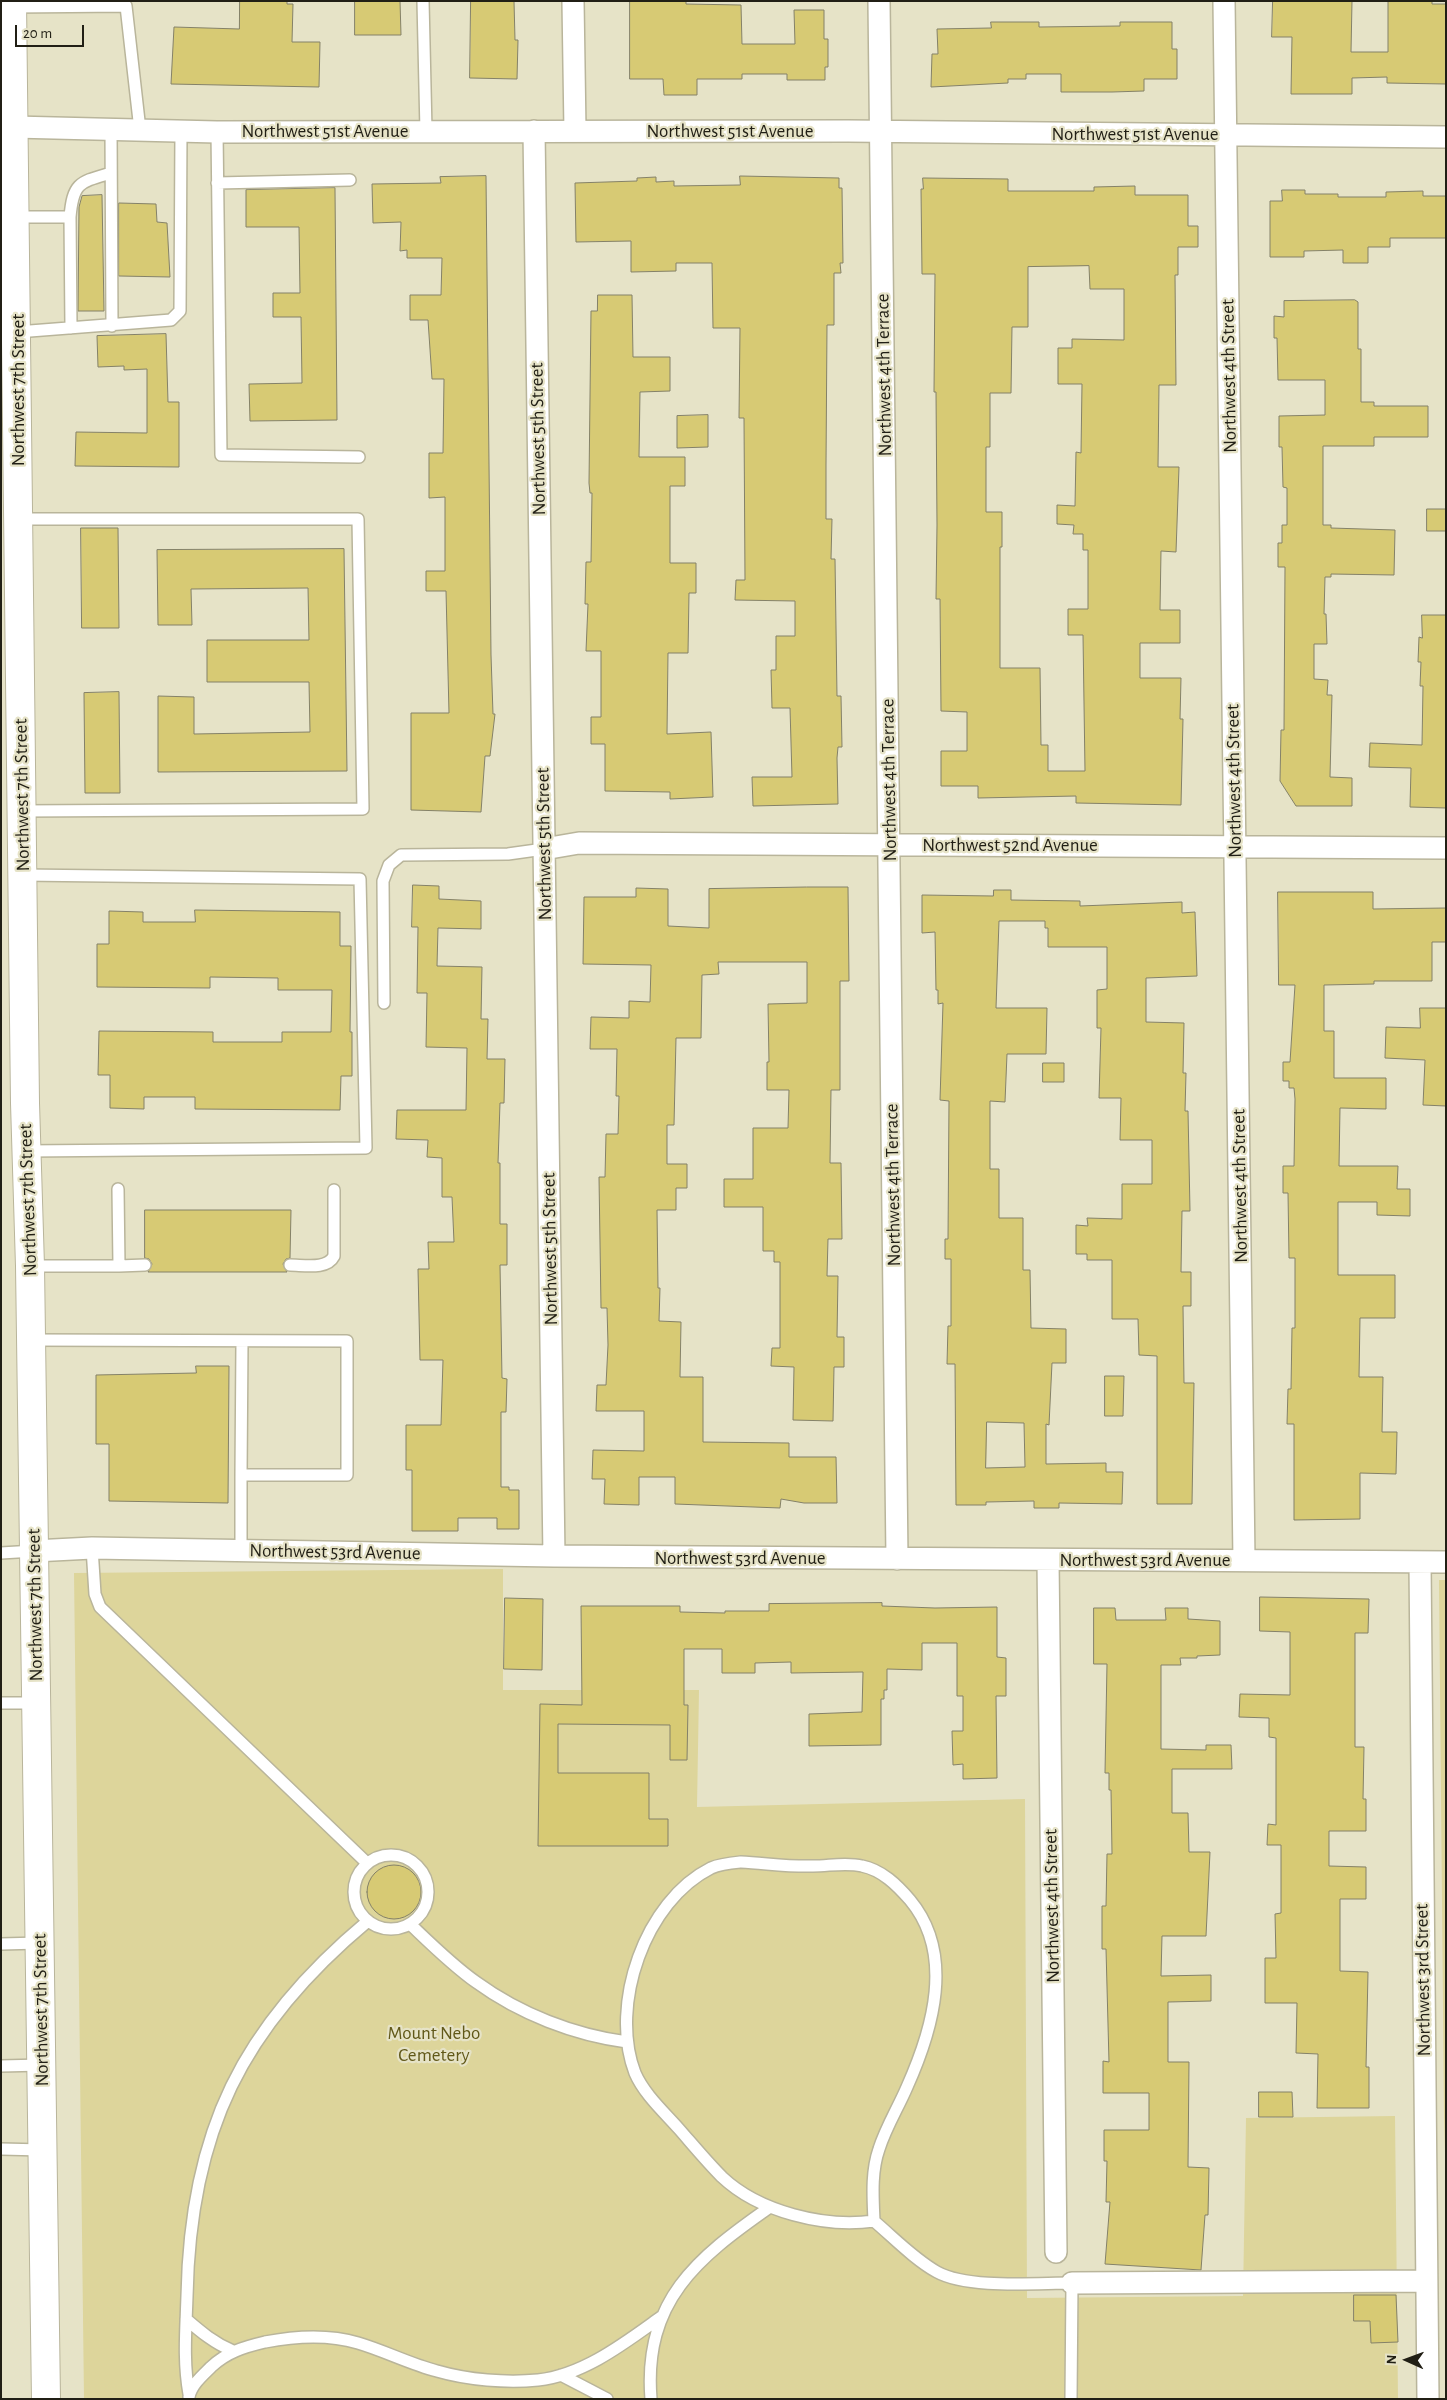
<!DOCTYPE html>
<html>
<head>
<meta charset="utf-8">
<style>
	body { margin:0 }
	#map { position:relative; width:1447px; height:2400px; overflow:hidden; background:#e6e3c7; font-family:"Alegreya Sans",sans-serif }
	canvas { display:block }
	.frame { position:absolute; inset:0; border:2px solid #211f15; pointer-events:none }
	.north { position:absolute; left:1382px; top:2335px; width:50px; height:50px; -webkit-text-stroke:4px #e6e3c7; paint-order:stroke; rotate:272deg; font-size:14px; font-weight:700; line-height:20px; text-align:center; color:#211f15 }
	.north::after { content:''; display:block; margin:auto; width:18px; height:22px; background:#211f15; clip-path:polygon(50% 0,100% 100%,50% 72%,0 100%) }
	.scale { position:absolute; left:15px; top:25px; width:69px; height:22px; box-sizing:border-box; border:2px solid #211f15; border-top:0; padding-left:6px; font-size:15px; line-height:18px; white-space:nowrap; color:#211f15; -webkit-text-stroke:4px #e6e3c7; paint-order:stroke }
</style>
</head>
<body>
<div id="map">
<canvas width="1447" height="2400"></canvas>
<div class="frame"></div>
<div class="north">N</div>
<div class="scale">20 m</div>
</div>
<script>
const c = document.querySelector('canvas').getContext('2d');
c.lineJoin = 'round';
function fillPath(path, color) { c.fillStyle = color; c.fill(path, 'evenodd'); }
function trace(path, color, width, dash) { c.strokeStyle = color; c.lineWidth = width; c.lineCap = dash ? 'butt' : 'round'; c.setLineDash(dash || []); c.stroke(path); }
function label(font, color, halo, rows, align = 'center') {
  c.font = font + ' "Alegreya Sans",sans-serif'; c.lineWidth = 4.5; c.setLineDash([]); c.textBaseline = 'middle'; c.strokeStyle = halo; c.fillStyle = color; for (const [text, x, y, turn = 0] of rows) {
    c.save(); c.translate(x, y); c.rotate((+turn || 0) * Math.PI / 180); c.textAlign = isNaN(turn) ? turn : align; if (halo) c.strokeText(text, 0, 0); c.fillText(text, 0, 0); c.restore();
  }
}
fillPath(new Path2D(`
	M 503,1569 L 503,1690 L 699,1690 L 697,1807 L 1025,1799 L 1027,2298 L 1243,2296 L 1246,2118 L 1395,2116 L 1398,2399 L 84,2399 L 74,1573 Z
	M 1439,1580 L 1446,1580 L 1446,2189 L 1444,2116 Z`), '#ddd59b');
const building = new Path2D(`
	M 240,1 L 287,1 L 287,4 L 293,4 L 292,42 L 320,42 L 319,87 L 171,84 L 174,27 L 239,29 Z
	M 355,1 L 400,1 L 401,35 L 355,35 Z
	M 471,1 L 514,1 L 515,40 L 518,40 L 517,79 L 470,78 Z
	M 630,1 L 686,1 L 686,4 L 741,5 L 742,44 L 795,44 L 794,10 L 824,10 L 824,39 L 828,39 L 828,67 L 825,67 L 825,80 L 787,80 L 787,74 L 742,74 L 742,79 L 697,79 L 697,95 L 664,95 L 663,79 L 630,79 Z
	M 1273,1 L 1352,1 L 1351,52 L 1388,52 L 1388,1 L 1432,1 L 1432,4 L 1446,4 L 1446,84 L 1387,83 L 1387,77 L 1352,78 L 1352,94 L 1291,94 L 1292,37 L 1272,37 Z
	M 991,22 L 1039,22 L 1039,27 L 1120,26 L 1120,22 L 1172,22 L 1172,49 L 1177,49 L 1177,79 L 1144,79 L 1144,91 L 1112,92 L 1061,92 L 1061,74 L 1026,74 L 1026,79 L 1008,79 L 1008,83 L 931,87 L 932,54 L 938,54 L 937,29 L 991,28 Z
	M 486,176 L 491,655 L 493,714 L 495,714 L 490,756 L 485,756 L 481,812 L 411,810 L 411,713 L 449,713 L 446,591 L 426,591 L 426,571 L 445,571 L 445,497 L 429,498 L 429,453 L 443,453 L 444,379 L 432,379 L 428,320 L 410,320 L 410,295 L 441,295 L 442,258 L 407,258 L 407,250 L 400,251 L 401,222 L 373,223 L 372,184 L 441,183 L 440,177 Z
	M 740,176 L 839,178 L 839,188 L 842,188 L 843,263 L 840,263 L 841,273 L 834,273 L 834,325 L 827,325 L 826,465 L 826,519 L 832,519 L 831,559 L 835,559 L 837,696 L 841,696 L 842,747 L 838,747 L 837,758 L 838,804 L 753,806 L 752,777 L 792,777 L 790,708 L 772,708 L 771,670 L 776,670 L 776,636 L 795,636 L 795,601 L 735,600 L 736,580 L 745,580 L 744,418 L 739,418 L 740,328 L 713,328 L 712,263 L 676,263 L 676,271 L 631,272 L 631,241 L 576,242 L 575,183 L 637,181 L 637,178 L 656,177 L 656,182 L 674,181 L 674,186 L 740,185 Z
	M 923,178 L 1008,179 L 1008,191 L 1094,191 L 1094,187 L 1135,186 L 1135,195 L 1188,195 L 1188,226 L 1198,226 L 1198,247 L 1178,247 L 1178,275 L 1175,275 L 1176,385 L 1159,385 L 1158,467 L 1179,467 L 1176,552 L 1161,551 L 1160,610 L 1180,610 L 1180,643 L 1140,643 L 1140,678 L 1181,678 L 1180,719 L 1183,719 L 1181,805 L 1076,803 L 1076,796 L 978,798 L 978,786 L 941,786 L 941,751 L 967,751 L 967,712 L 941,711 L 940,599 L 936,599 L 937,525 L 936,392 L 934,392 L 935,274 L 922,274 L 921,189 L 923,189 ZM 1089,266 L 1090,289 L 1124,289 L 1124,340 L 1072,339 L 1072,348 L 1058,348 L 1058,384 L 1082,384 L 1081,453 L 1076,452 L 1075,506 L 1057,505 L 1057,524 L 1074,525 L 1073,534 L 1083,534 L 1083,550 L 1088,550 L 1088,609 L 1068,609 L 1068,635 L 1083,635 L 1085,771 L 1048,771 L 1048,745 L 1041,745 L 1040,668 L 1000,668 L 1000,547 L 1002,547 L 1002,512 L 986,512 L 986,447 L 990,447 L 990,393 L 1011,393 L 1012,327 L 1028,327 L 1028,267 Z
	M 335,188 L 337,420 L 250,421 L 249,384 L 302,383 L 301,317 L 273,317 L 273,293 L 300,293 L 299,227 L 246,227 L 246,190 Z
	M 1282,190 L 1305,190 L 1305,194 L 1338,194 L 1338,197 L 1386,197 L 1386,192 L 1423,191 L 1423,196 L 1446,196 L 1446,238 L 1390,238 L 1390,247 L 1368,247 L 1368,263 L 1343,263 L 1343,250 L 1304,251 L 1304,257 L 1270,257 L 1270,201 L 1282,201 Z
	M 102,195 L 104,311 L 78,311 L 79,207 L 82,196 Z
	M 119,203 L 156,204 L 157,222 L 167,223 L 170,277 L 119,276 Z
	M 598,295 L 632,295 L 633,357 L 670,357 L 670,391 L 640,392 L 639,457 L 685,457 L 685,486 L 670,486 L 670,563 L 696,563 L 696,593 L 689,593 L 688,653 L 668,653 L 667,734 L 711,732 L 713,797 L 670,799 L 670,792 L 605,791 L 605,744 L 591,744 L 591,717 L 601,717 L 601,651 L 586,651 L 588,604 L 585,604 L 586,562 L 591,562 L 592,493 L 590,493 L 589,483 L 591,311 L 597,311 Z
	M 1355,300 L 1358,302 L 1358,349 L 1361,349 L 1361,402 L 1374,402 L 1374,406 L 1428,406 L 1428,437 L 1374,437 L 1374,446 L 1323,446 L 1323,525 L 1331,525 L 1331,528 L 1395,530 L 1394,575 L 1331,574 L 1331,577 L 1325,577 L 1324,614 L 1326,614 L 1327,644 L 1314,644 L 1314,679 L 1328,680 L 1327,695 L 1332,695 L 1330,777 L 1352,778 L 1352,806 L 1296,806 L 1280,781 L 1281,730 L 1284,730 L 1285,567 L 1278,567 L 1278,543 L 1282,543 L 1282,525 L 1287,525 L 1287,488 L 1283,487 L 1282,447 L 1279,447 L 1279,416 L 1325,415 L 1325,380 L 1278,380 L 1277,338 L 1274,338 L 1274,316 L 1284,317 L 1284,301 Z
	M 166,334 L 168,402 L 179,402 L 179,467 L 75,466 L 76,432 L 147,433 L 147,369 L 124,370 L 124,366 L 98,367 L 97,336 Z
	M 708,415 L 708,447 L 677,448 L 677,416 Z
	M 1427,509 L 1446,509 L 1446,531 L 1427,531 Z
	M 81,528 L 118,528 L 119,628 L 82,628 Z
	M 344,549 L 347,771 L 158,772 L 158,696 L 194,697 L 194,734 L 310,732 L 309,682 L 207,682 L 207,640 L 309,640 L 308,588 L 191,589 L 192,625 L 158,625 L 157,550 Z
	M 1422,615 L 1446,615 L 1446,808 L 1410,807 L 1411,768 L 1369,767 L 1370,743 L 1422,745 L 1423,686 L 1420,686 L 1421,662 L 1418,662 L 1419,637 L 1422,638 Z
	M 119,692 L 120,793 L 85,793 L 84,693 Z
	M 413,885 L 439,886 L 439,899 L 481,901 L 481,929 L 438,928 L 437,966 L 482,967 L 481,1019 L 488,1019 L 487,1059 L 505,1059 L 504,1103 L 500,1103 L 498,1163 L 500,1163 L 500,1224 L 507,1224 L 507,1265 L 500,1265 L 502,1378 L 507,1379 L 506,1412 L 501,1412 L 501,1487 L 509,1487 L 509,1490 L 519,1490 L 519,1529 L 497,1529 L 497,1518 L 458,1518 L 458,1531 L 412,1531 L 412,1470 L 406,1470 L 406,1425 L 441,1425 L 443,1360 L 420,1360 L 418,1269 L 429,1269 L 428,1242 L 454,1242 L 452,1197 L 442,1197 L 442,1158 L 427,1157 L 428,1140 L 396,1139 L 397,1110 L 466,1110 L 467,1048 L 426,1047 L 427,993 L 417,993 L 418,927 L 412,927 Z
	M 807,887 L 848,887 L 849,981 L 840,981 L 840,1090 L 831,1090 L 830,1163 L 841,1163 L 842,1239 L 828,1239 L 827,1276 L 838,1276 L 837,1337 L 844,1337 L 844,1367 L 834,1367 L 833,1421 L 793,1420 L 794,1367 L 771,1366 L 772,1348 L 780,1348 L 780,1262 L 774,1262 L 774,1251 L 763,1251 L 763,1207 L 724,1207 L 724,1179 L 753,1179 L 753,1128 L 788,1128 L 789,1090 L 767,1090 L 767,1062 L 769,1062 L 768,1004 L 807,1003 L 807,962 L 718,962 L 719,974 L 702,975 L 701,1038 L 676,1038 L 674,1125 L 667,1125 L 667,1164 L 687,1164 L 687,1188 L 676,1188 L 676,1210 L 657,1210 L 658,1288 L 660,1288 L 659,1321 L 681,1322 L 680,1377 L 703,1377 L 703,1442 L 789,1443 L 789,1457 L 836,1457 L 837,1503 L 804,1503 L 781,1499 L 780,1508 L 675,1504 L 675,1477 L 639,1477 L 639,1505 L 604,1504 L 605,1479 L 592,1479 L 593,1450 L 644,1451 L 644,1411 L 596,1411 L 597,1385 L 606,1385 L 608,1345 L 607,1308 L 601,1308 L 599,1177 L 605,1177 L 606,1134 L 618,1134 L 619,1096 L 616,1096 L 617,1049 L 590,1049 L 591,1017 L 629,1018 L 629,1001 L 650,1002 L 651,965 L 583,964 L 584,897 L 636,897 L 636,888 L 668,889 L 668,926 L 709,928 L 709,889 Z
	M 994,890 L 1011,890 L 1011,900 L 1080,901 L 1080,906 L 1182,902 L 1182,913 L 1195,912 L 1197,976 L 1146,978 L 1146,1022 L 1184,1023 L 1183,1073 L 1186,1073 L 1185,1111 L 1188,1111 L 1190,1211 L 1182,1211 L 1181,1272 L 1191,1272 L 1191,1306 L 1183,1306 L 1184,1383 L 1194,1383 L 1192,1504 L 1157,1504 L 1157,1356 L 1139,1355 L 1138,1319 L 1112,1319 L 1112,1260 L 1087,1260 L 1087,1254 L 1076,1254 L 1076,1225 L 1088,1226 L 1087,1218 L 1122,1219 L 1122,1184 L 1152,1184 L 1152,1140 L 1120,1140 L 1121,1098 L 1099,1098 L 1101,1028 L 1097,1028 L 1097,990 L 1107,989 L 1107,947 L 1048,947 L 1048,928 L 1045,928 L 1045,921 L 999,921 L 996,1008 L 1047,1008 L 1046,1054 L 1007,1054 L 1005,1102 L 990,1101 L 990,1169 L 999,1169 L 999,1218 L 1023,1218 L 1023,1270 L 1030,1270 L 1031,1328 L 1066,1329 L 1066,1363 L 1052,1363 L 1049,1425 L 1046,1424 L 1046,1464 L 1106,1463 L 1106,1472 L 1123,1472 L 1122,1504 L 1059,1503 L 1059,1508 L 1034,1508 L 1034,1501 L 986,1502 L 986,1505 L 956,1505 L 955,1364 L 947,1364 L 948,1326 L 951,1326 L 951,1259 L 945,1259 L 945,1239 L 948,1239 L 949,1101 L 940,1100 L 943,1003 L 938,1004 L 938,990 L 936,990 L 935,932 L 922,933 L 922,895 L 993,896 ZM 987,1422 L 1024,1423 L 1025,1467 L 986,1468 Z
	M 1278,892 L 1373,892 L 1373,909 L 1446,908 L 1446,942 L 1432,942 L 1432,981 L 1374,981 L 1374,984 L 1324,985 L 1324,1031 L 1334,1031 L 1334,1078 L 1386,1078 L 1386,1109 L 1340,1108 L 1339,1166 L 1398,1166 L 1397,1189 L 1410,1189 L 1410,1216 L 1377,1215 L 1377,1202 L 1338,1202 L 1338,1275 L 1395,1275 L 1395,1318 L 1360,1318 L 1359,1377 L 1383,1377 L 1382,1432 L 1397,1432 L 1396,1474 L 1360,1473 L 1360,1519 L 1294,1520 L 1294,1424 L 1287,1424 L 1288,1389 L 1291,1389 L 1292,1328 L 1295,1328 L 1295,1258 L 1289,1258 L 1288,1193 L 1283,1193 L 1283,1166 L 1294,1166 L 1295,1099 L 1294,1088 L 1289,1088 L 1289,1081 L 1283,1081 L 1283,1062 L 1290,1062 L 1295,985 L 1279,985 Z
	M 195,910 L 340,912 L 340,946 L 351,946 L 350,1032 L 352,1032 L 352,1076 L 341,1076 L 340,1110 L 195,1109 L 195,1097 L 144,1097 L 144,1109 L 110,1108 L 110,1075 L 98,1075 L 99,1031 L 213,1032 L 213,1042 L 282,1042 L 282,1032 L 331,1032 L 332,990 L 278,990 L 278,978 L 210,977 L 210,988 L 97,987 L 97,944 L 109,944 L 109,911 L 143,912 L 143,922 L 195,922 Z
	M 1420,1008 L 1446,1008 L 1446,1106 L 1423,1105 L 1425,1060 L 1385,1058 L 1386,1027 L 1420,1028 Z
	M 1043,1063 L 1064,1063 L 1064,1082 L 1043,1082 Z
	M 145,1210 L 291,1210 L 290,1258 L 286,1259 L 283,1264 L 287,1272 L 148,1272 L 152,1264 L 149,1259 L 145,1258 Z
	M 196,1366 L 229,1366 L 228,1503 L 109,1501 L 109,1444 L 96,1444 L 96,1375 L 196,1373 Z
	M 1105,1376 L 1124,1376 L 1123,1416 L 1105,1416 Z
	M 1260,1597 L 1369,1599 L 1368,1633 L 1355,1633 L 1355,1747 L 1364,1747 L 1363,1799 L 1366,1799 L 1366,1831 L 1329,1831 L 1329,1866 L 1366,1867 L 1366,1899 L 1340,1899 L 1340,1971 L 1368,1972 L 1366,2067 L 1369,2067 L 1369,2108 L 1317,2108 L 1318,2054 L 1296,2053 L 1297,2003 L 1265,2003 L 1265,1958 L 1276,1958 L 1275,1914 L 1281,1913 L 1281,1845 L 1267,1845 L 1268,1824 L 1276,1825 L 1276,1738 L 1269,1737 L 1269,1718 L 1239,1717 L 1240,1694 L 1290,1695 L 1290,1632 L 1260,1631 Z
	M 505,1598 L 543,1599 L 542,1670 L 504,1669 Z
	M 882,1603 L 882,1606 L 935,1608 L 997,1607 L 997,1657 L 1006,1658 L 1006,1696 L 996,1696 L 997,1778 L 963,1779 L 963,1764 L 953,1765 L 952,1731 L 963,1731 L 963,1696 L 957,1696 L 957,1643 L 922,1643 L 922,1670 L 887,1669 L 887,1690 L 884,1690 L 884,1699 L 881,1699 L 881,1745 L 809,1746 L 809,1714 L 862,1712 L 863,1672 L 791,1673 L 791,1662 L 755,1663 L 755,1673 L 722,1673 L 722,1649 L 684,1649 L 684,1705 L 688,1705 L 687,1760 L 670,1760 L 670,1725 L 558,1724 L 558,1773 L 649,1773 L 649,1819 L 668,1819 L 668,1846 L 538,1846 L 540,1704 L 582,1705 L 581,1606 L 680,1606 L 680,1612 L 725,1613 L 725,1611 L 769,1611 L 769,1604 Z
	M 1094,1608 L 1115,1608 L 1116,1620 L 1166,1620 L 1165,1608 L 1188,1608 L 1188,1619 L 1220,1621 L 1220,1655 L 1197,1656 L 1197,1658 L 1180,1658 L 1181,1665 L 1161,1665 L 1161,1749 L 1206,1750 L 1206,1745 L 1231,1745 L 1232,1769 L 1172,1769 L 1172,1813 L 1188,1813 L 1189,1852 L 1210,1852 L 1206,1936 L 1162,1936 L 1161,1976 L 1211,1975 L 1211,2001 L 1168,2002 L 1168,2062 L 1189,2062 L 1188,2167 L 1209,2168 L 1208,2215 L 1205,2215 L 1201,2270 L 1105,2264 L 1110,2202 L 1106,2202 L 1107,2161 L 1104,2161 L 1104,2130 L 1149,2130 L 1149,2093 L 1103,2093 L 1103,2061 L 1109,2062 L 1106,1949 L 1102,1949 L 1102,1906 L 1106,1906 L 1107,1854 L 1112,1854 L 1111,1790 L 1109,1790 L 1109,1773 L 1105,1773 L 1107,1664 L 1094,1664 Z
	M367 1892a27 27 0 1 1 54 0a27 27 0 1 1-54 0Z
	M 1259,2092 L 1292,2092 L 1293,2117 L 1259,2117 Z
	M 1354,2295 L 1396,2295 L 1398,2342 L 1371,2343 L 1370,2321 L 1354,2321 Z`);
fillPath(building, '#d7ca74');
trace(building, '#848168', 1);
const lane = new Path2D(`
	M 423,1 L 426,131
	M 12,7 L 126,6 L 140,130
	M 111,128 L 112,326
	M 217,132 L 221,455 L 359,457
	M 217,183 L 350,180
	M 15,217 L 70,217 L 71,328
	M 70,217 C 73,182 80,182 111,173
	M 17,332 L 171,320 L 180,311 L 181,131
	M 19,519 L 358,519 L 363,809 L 22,811
	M 22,875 L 360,879 L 366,1148 L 27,1151
	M 384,1003 L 383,881 L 389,865 L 401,855 L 508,854 L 544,849
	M 290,1265 C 304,1265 327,1270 334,1256 L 334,1190
	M 30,1266 L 119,1266 L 118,1189
	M 119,1266 L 145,1265
	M 31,1340 L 347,1341 L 347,1475 L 241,1475 L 241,1550
	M 241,1475 L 242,1342
	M 92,1548 L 95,1594 L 100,1607 L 367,1863
	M 1,1553 L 34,1551
	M 1,1703 L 36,1703
	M354 1892a37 37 0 1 1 74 0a37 37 0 1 1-74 0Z
	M 741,1862 C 764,1863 789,1867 813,1866 C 829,1866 846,1862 862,1866 C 882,1870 897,1885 910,1900 C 955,1954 933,2029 907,2087 C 898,2108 886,2127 879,2149 C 871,2172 873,2197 874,2221 C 825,2228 759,2212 722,2177 C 707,2162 693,2145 679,2129 C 664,2112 644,2094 635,2073 C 609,2005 645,1901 711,1868 C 720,1864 731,1863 741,1862 Z
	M 410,1924 C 431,1944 452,1965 476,1982 C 520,2014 574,2035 627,2042
	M 1,1944 L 40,1943
	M 1,2066 L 42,2065
	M 1,2149 L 43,2150
	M 874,2221 C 894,2238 914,2259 937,2272 C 968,2289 1035,2283 1072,2283 L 1071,2399
	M 186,2319 C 201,2332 214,2343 233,2351
	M 561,2375 L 607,2399
	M 189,2394 C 183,2361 186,2329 187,2296 C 190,2132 242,2026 368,1921
	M 189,2397 C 191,2385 203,2375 211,2367 C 227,2352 244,2347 265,2342 C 296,2336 328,2334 358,2343 C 385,2351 410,2364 437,2371 C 468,2380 506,2383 538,2380 C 584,2375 626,2342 661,2317
	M 651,2399 C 643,2301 697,2258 770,2207`);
const street = new Path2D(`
	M 573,1 L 575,131
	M 879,1 L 897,1559
	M 1224,1 L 1244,1560
	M 14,127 L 217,132 L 848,131 L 1446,137
	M 534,131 L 554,1556
	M 544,849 L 579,843 L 1446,848
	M 34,1551 L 92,1548 L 554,1556 L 1446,1562
	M 1048,1560 L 1056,2252
	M 1420,1562 L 1428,2399
	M 1072,2283 L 1426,2281`);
const secondary = new Path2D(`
	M 12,1 L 25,1103 L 30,1266 L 46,2399`);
trace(lane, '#b9b59b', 14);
trace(street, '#b9b59b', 24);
trace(secondary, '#b9b59b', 30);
trace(lane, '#fff', 11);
trace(street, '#fff', 21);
trace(secondary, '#fff', 28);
label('19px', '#211f15', '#e6e3c7', [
	["Northwest 51st Avenue",325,131],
	["Northwest 51st Avenue",730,131],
	["Northwest 51st Avenue",1135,134],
	["Northwest 4th Terrace",884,375,-91],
	["Northwest 4th Street",1229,376,-91],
	["Northwest 7th Street",18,390,-90],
	["Northwest 5th Street",538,439,-91],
	["Northwest 4th Terrace",889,780,-91],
	["Northwest 4th Street",1234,781,-91],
	["Northwest 7th Street",22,795,-91],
	["Northwest 5th Street",544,844,-91],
	["Northwest 52nd Avenue",1010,845],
	["Northwest 4th Terrace",893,1185,-91],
	["Northwest 4th Street",1240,1186,-91],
	["Northwest 7th Street",28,1200,-92],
	["Northwest 5th Street",550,1249,-91],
	["Northwest 53rd Avenue",335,1552,1],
	["Northwest 53rd Avenue",740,1558],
	["Northwest 53rd Avenue",1145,1560],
	["Northwest 7th Street",35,1605,-91],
	["Northwest 4th Street",1052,1906,-91],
	["Northwest 3rd Street",1423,1980,-91],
	["Northwest 7th Street",41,2010,-91]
]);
label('19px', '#615818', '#e6e3c7', [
	["Mount Nebo",434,2033],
	["Cemetery",434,2055]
]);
</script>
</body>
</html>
